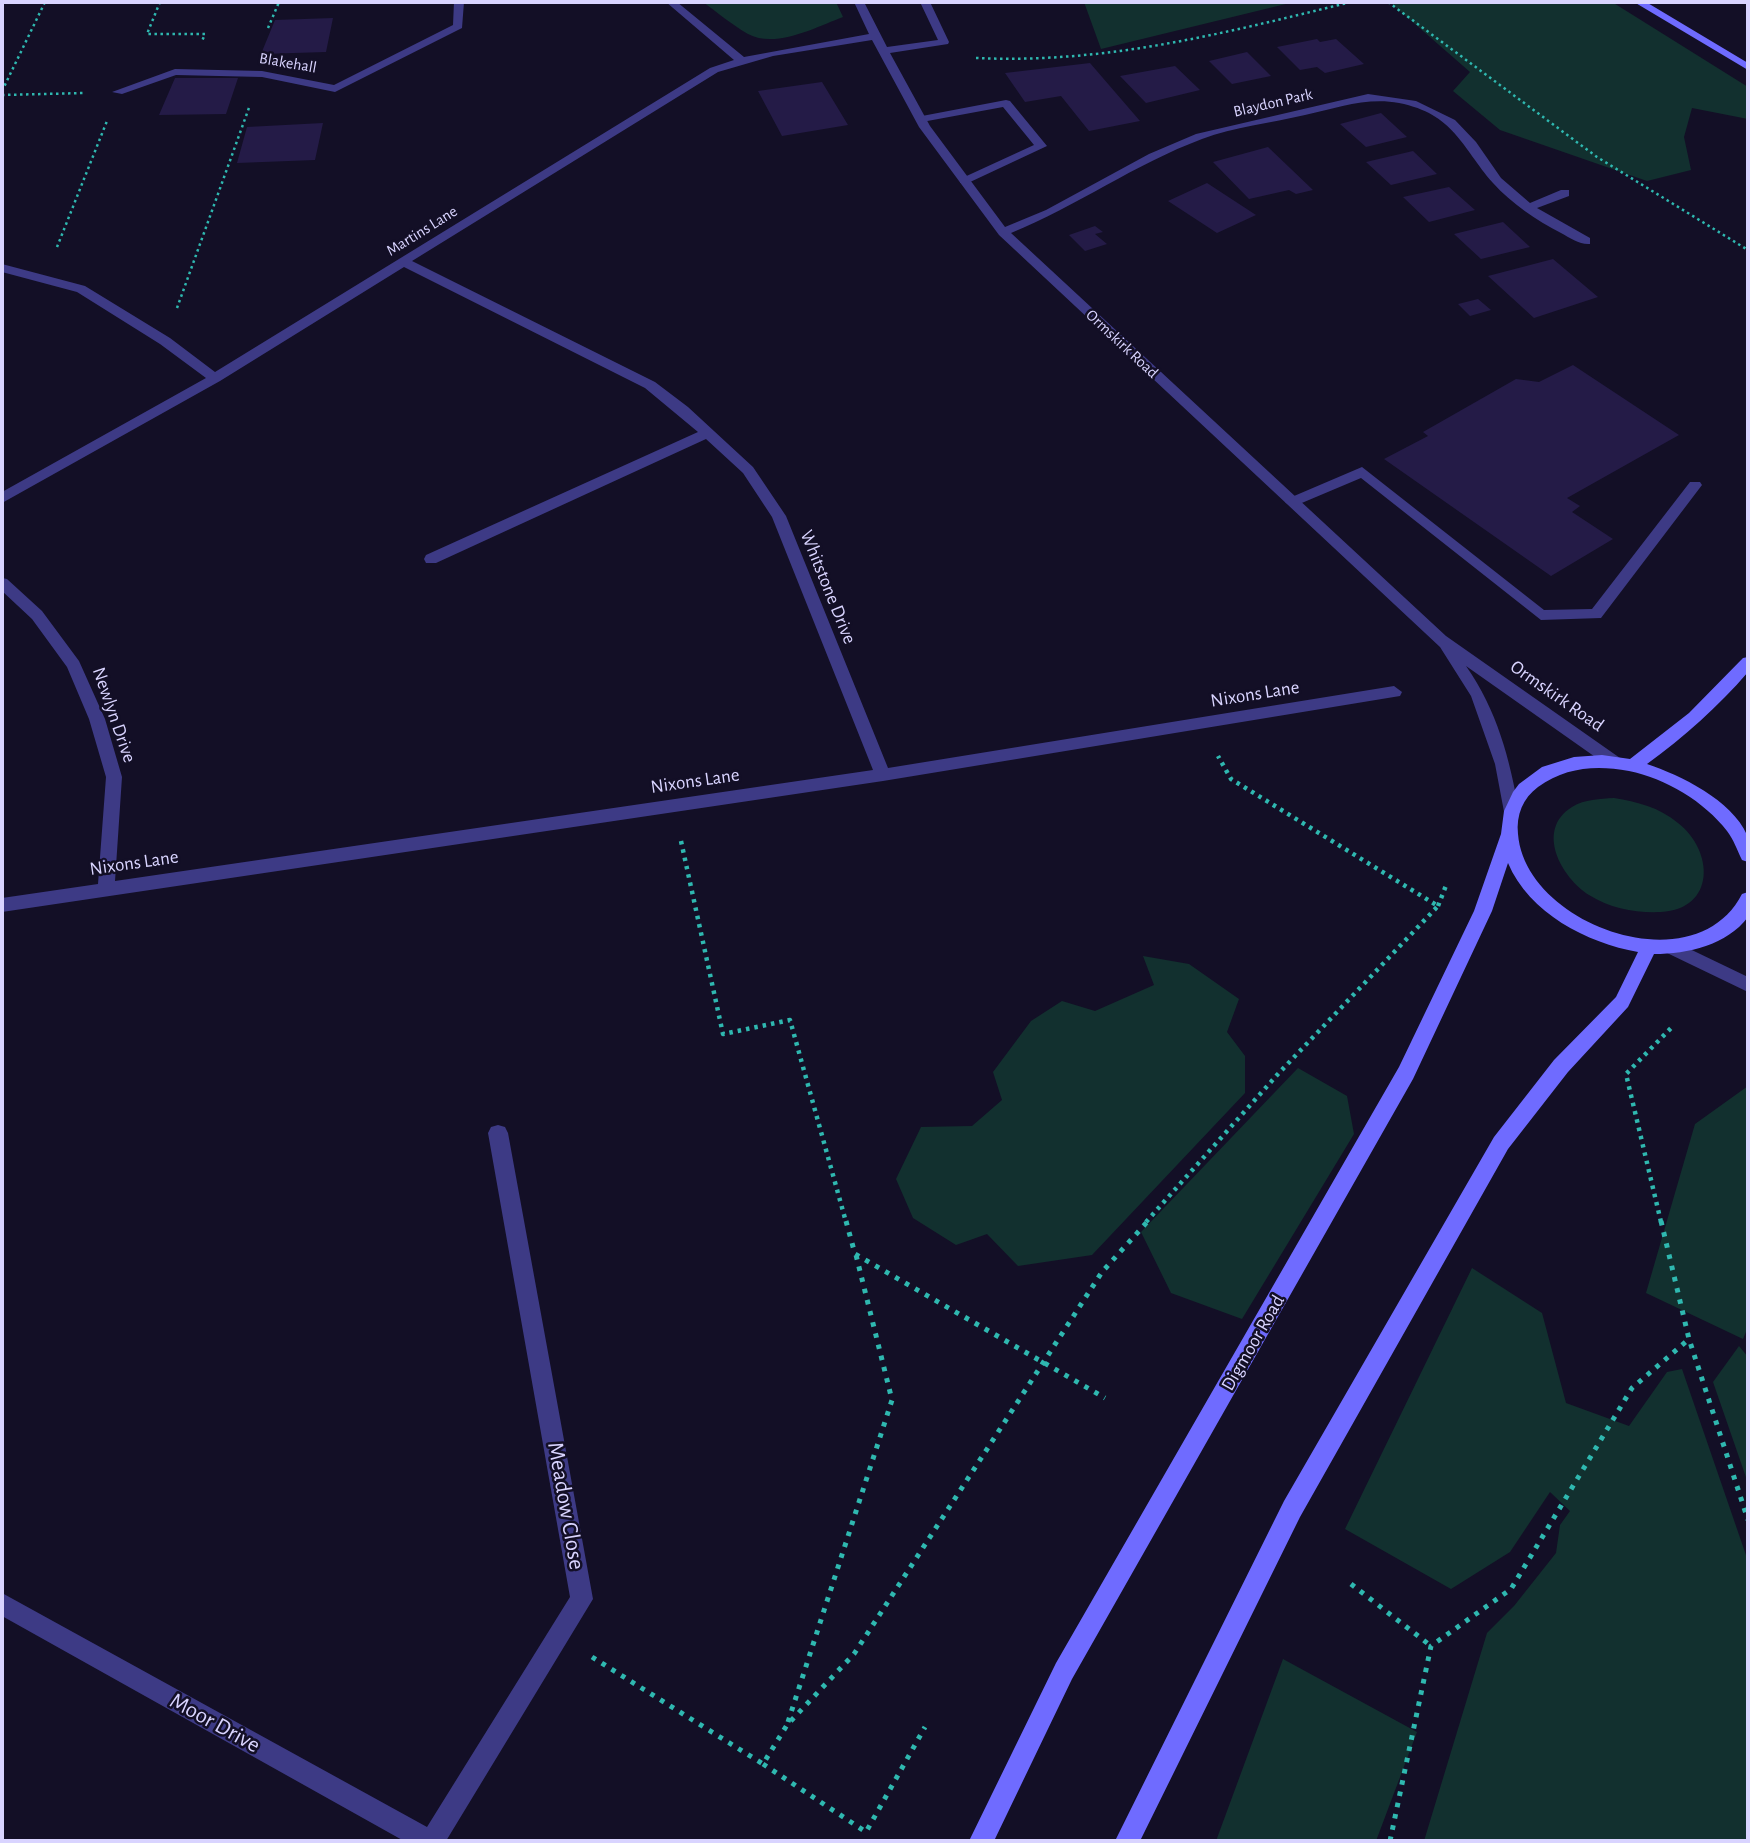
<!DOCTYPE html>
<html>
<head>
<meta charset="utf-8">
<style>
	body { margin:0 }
	#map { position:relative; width:1750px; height:1843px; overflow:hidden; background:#130f26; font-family:"Alegreya Sans",sans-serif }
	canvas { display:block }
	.frame { position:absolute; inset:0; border:4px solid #d9d4ff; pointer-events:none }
</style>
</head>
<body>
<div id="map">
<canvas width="1750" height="1843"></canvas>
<div class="frame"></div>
</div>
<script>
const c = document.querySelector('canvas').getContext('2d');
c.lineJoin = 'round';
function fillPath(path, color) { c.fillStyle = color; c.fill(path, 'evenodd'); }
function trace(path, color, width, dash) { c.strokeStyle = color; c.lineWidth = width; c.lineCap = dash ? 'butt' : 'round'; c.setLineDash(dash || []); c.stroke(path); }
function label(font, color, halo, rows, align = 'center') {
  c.font = font + ' "Alegreya Sans",sans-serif'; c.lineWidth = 5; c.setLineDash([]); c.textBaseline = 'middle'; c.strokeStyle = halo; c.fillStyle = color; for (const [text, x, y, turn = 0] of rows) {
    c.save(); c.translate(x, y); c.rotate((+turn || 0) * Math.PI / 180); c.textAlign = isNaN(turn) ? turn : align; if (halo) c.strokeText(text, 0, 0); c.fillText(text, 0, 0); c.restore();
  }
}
fillPath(new Path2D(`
	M 703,2 L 836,2 L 843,17 C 816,27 776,49 748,34 C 732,25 717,12 703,2 Z
	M 1084,2 L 1294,2 L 1101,49 Z
	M 1385,2 L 1612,2 L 1748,87 L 1748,119 L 1692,108 L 1684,137 L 1691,170 L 1647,181 L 1500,130 L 1453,91 L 1470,72 L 1392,4 Z
	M 1614,798 C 1637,802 1659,807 1678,823 C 1714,851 1716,909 1661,912 C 1636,913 1611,909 1589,895 C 1561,877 1535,830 1572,807 C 1585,799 1600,799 1614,798 Z
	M 1143,956 L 1189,964 L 1239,999 L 1227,1032 L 1245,1056 L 1245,1093 L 1092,1255 L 1018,1266 L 987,1234 L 956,1245 L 913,1218 L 896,1179 L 921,1127 L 972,1126 L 1002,1100 L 993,1072 L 1031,1021 L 1062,1001 L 1095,1011 L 1154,985 Z
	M 1298,1068 L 1347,1096 L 1354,1134 L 1242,1319 L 1171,1293 L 1141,1232 Z
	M 1748,1086 L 1748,1327 L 1743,1339 L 1646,1293 L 1695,1124 Z
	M 1472,1268 L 1542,1313 L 1566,1403 L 1629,1426 L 1667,1372 L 1682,1369 L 1748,1561 L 1748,1841 L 1424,1841 L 1487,1633 L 1514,1606 L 1556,1553 L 1560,1525 L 1570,1511 L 1550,1492 L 1510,1552 L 1451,1589 L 1345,1529 Z
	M 1739,1346 L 1748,1357 L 1748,1483 L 1713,1382 Z
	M 1283,1659 L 1417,1732 L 1376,1841 L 1216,1841 Z`), '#12302f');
fillPath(new Path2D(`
	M 333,18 L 326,52 L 261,54 L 275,20 Z
	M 1317,39 L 1320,42 L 1336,39 L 1364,64 L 1325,73 L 1317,67 L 1300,70 L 1277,47 Z
	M 1247,52 L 1271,76 L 1232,84 L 1209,61 Z
	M 1090,63 L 1140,121 L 1089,131 L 1061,96 L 1025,102 L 1005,73 Z
	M 1175,66 L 1200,90 L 1146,103 L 1120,76 Z
	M 175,78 L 238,78 L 226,114 L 159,115 Z
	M 822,82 L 848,125 L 782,136 L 758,91 Z
	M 1381,113 L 1407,137 L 1366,147 L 1340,124 Z
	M 323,123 L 315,160 L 237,163 L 247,127 Z
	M 1268,147 L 1313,190 L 1296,194 L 1289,190 L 1249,199 L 1213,162 Z
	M 1413,151 L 1437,174 L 1391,185 L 1366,162 Z
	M 1207,183 L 1256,215 L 1217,233 L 1168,201 Z
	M 1449,187 L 1475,210 L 1429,222 L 1403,197 Z
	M 1503,222 L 1530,247 L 1481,259 L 1454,234 Z
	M 1095,226 L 1103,232 L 1095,234 L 1107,244 L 1085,251 L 1069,235 Z
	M 1553,259 L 1598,297 L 1534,318 L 1488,276 Z
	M 1478,299 L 1491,310 L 1470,316 L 1458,304 Z
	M 1573,365 L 1679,435 L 1567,498 L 1580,506 L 1572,512 L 1613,539 L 1551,576 L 1384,459 L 1428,436 L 1423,432 L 1516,379 L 1539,382 Z`), '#241b47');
trace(new Path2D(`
	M 160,2 L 147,34 L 205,34 L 202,41
	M 1388,2 L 1597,157 L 1748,250
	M 268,28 L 279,2
	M 976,58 C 1107,64 1225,33 1351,2
	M 2,91 L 45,2
	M 2,95 L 85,93
	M 57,247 L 107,121
	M 177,308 L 250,105`), '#2fb8b0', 2.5, [2.5, 3.5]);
trace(new Path2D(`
	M 681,841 L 723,1034 L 790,1020 L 846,1222
	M 1438,906 L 1447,883
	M 1146,1222 L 1278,1074 L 1438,906 L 1231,779 L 1218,756
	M 1661,1222 L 1626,1074 L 1672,1027`), '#2fb8b0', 4.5, [3.5, 5]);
trace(new Path2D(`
	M 846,1221 L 855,1254 L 1105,1398
	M 1661,1221 L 1689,1339 L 1748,1520
	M 1351,1584 L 1431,1646
	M 592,1657 L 763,1764 L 787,1725 L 854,1654 L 1102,1272 L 1148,1221
	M 788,1722 L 892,1400 L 856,1255
	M 763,1764 L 866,1832 L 925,1727
	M 1390,1841 L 1431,1646 L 1511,1589 L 1632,1388 L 1689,1339`), '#2fb8b0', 5, [4.5, 7]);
fillPath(new Path2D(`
	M 1006,100 L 1010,101 L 1047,146 L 968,183 L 960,183 L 960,179 L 1034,145 L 1003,107 L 922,122 L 916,119 L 922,116 Z
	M 1362,467 L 1544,610 L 1592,609 L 1690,482 L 1700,482 L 1702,485 L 1601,618 L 1541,620 L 1361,478 L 1297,505 L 1292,507 L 1285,502 L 1287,499 Z`), '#3d3a85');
fillPath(new Path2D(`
	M 454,2 L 464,2 L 462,28 L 335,92 L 262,77 L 176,75 L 122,94 L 112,92 L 175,69 L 262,71 L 334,85 L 453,25 Z
	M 666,2 L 677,2 L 744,57 L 869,34 L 854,2 L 864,2 L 887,47 L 938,40 L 920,2 L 930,2 L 949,42 L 948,44 L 890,53 L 930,126 L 1005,227 L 1046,210 L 1149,154 L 1196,134 L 1368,94 L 1416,101 L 1455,120 L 1476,142 L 1501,178 L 1530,203 L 1561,190 L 1569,190 L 1569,196 L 1537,208 L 1590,238 L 1590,244 C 1580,245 1570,238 1561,233 C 1536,220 1512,204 1493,183 C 1461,146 1454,114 1399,103 C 1367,97 1337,108 1305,115 C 1271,123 1234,127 1202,139 C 1135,164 1077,206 1011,233 L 1446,636 L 1620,758 L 1622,762 L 1620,766 L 1608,766 L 1466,666 C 1497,710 1510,759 1519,812 L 1517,817 L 1505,817 L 1495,764 L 1471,696 L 1440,647 L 999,235 L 919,127 L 872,40 L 773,56 L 718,72 L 412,261 L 655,382 L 688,407 L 753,467 L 786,516 L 888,768 L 1394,686 L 1402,692 L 1400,696 L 883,781 L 2,912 L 2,898 L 98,884 L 106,777 L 89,719 L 67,667 L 32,619 L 2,591 L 2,578 L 7,579 L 42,611 L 79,661 L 105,719 L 122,777 L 115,881 L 873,770 L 772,517 L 743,473 L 706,439 L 436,563 L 426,563 L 424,559 L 426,555 L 698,432 L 645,388 L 404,267 L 220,381 L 2,503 L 2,492 L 206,378 L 160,344 L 77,292 L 2,272 L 2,264 L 85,286 L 170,338 L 215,372 L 710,68 L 734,60 Z
	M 1671,940 L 1748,977 L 1748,992 L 1665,952 L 1662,947 L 1665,942 Z
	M 498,1125 L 505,1127 L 508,1133 L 593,1599 L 446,1841 L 404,1841 L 2,1616 L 2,1593 L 427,1827 L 570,1597 L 488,1133 L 491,1127 Z`), '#3d3a85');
fillPath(new Path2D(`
	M 1634,2 L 1646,2 L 1748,63 L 1748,70 Z
	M 1748,657 L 1748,672 C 1718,707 1684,737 1647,764 C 1680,775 1732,800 1747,835 C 1750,842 1748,853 1748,862 L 1742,860 C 1737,850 1734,840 1727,831 C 1705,802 1665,778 1629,771 C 1596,765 1566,767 1538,787 C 1523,798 1516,815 1518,834 C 1525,925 1695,986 1742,894 L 1748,892 L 1748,917 C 1727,945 1688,954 1654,954 L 1628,1007 L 1568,1072 L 1508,1149 L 1300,1517 L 1140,1841 L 1115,1841 L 1284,1501 L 1494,1137 L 1554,1060 L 1616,997 L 1638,952 C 1587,943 1529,913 1508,863 L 1492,911 L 1413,1079 L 1072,1679 L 994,1841 L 969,1841 L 1056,1663 L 1399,1067 L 1474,911 L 1501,834 L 1504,811 L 1513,792 L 1519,784 L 1542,767 L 1574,757 L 1602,755 L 1630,759 L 1689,713 L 1743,658 Z`), '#6f6bff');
label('16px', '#d9d4ff', '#130f26', [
	["Blakehall",288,63,10],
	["Blaydon Park",1273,103,-13],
	["Martins Lane",422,231,-32],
	["Ormskirk Road",1122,344,43]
]);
label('19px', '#d9d4ff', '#130f26', [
	["Whitstone Drive",828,587,68],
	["Nixons Lane",1255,694,-9],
	["Ormskirk Road",1557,696,35],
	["Newlyn Drive",114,715,71],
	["Nixons Lane",695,781,-8],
	["Nixons Lane",134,863,-8],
	["Digmoor Road",1253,1343,-60]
]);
label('23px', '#d9d4ff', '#130f26', [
	["Meadow Close",566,1506,80],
	["Moor Drive",215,1723,29]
]);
</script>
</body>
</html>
